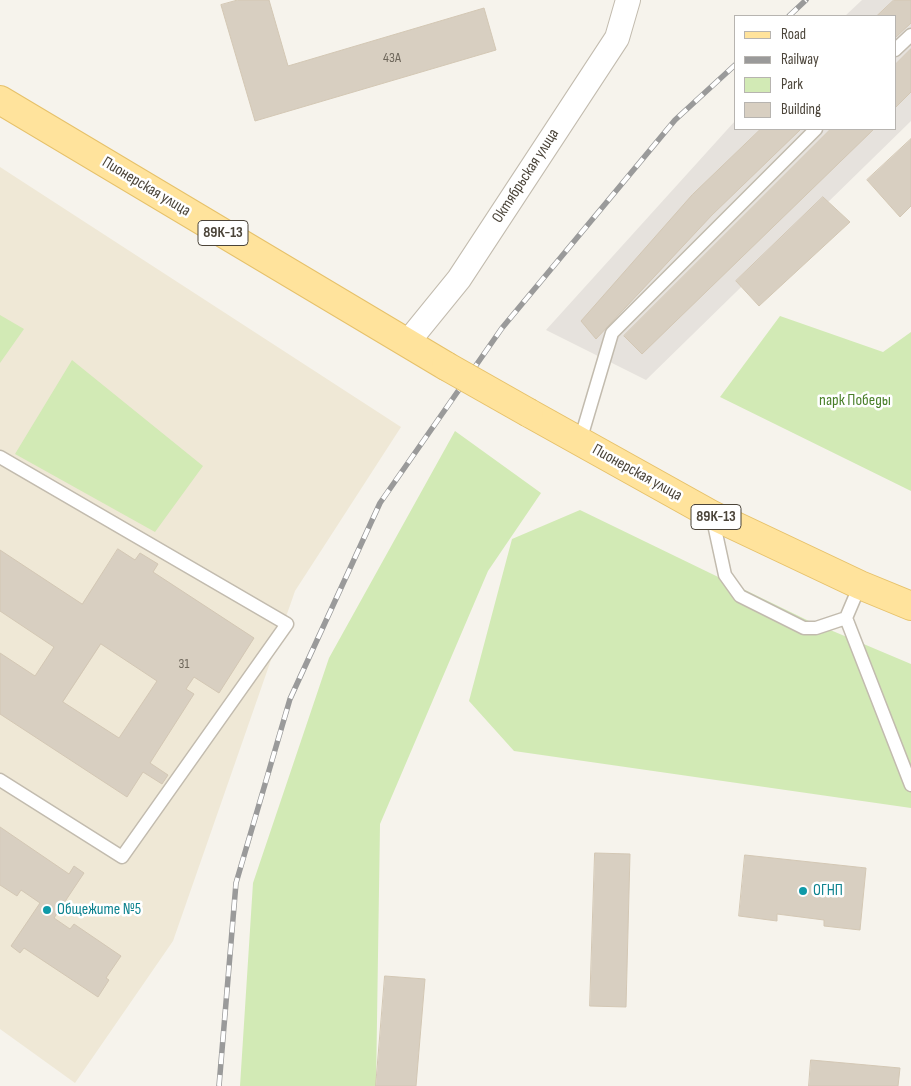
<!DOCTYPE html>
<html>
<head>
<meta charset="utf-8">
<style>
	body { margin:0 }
	#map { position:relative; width:911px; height:1086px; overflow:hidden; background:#f6f3ec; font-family:"Sofia Sans Condensed",sans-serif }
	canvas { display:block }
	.legend { position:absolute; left:734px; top:15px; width:162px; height:115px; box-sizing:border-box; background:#fff; border:1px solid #b7b4b0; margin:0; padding:6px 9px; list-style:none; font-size:15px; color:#4b4439 }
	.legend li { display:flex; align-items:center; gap:10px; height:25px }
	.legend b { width:25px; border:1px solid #b7b4b0 }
</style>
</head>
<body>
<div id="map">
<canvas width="911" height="1086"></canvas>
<ul class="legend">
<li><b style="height:6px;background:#ffe39c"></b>Road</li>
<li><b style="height:6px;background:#9a9a9a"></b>Railway</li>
<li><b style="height:14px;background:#d2eab5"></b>Park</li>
<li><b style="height:14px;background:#d8cfc1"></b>Building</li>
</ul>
</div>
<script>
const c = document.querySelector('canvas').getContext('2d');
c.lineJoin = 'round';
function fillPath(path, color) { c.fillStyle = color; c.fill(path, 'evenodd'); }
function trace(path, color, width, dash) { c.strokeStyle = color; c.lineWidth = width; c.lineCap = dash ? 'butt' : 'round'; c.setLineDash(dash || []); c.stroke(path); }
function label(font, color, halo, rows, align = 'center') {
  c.font = font + ' "Sofia Sans Condensed",sans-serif'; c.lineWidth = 5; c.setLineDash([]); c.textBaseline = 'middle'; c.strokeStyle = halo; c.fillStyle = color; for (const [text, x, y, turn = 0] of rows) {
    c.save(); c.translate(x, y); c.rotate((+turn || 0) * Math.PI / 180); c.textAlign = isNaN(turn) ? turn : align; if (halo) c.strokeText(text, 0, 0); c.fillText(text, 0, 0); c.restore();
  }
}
fillPath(new Path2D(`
	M 862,0 L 911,0 L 911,121 L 646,380 L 546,330 L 735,121 L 735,129 L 895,129 L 895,16 L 845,16 Z`), '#e6e2dd');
fillPath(new Path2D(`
	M 0,167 L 401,427 L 295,591 L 173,941 L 75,1083 L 0,1029 Z`), '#efe8d6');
fillPath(new Path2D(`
	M 0,315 L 24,329 L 0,363 Z
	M 780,316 L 883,352 L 911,332 L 911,491 L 720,397 Z
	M 72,360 L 203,466 L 155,532 L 15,454 Z
	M 455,431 L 541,493 L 488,571 L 380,824 L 376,1086 L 240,1086 L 253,883 L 329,658 Z
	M 580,510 L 809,621 L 911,664 L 911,808 L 514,751 L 469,701 L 512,539 Z`), '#d2eab5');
const building = new Path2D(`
	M 238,0 L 269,0 L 288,66 L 484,8 L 496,50 L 255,121 L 221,5 Z
	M 894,0 L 911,0 L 911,23 L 895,38 L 895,16 L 877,16 Z
	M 911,49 L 911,92 L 895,108 L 895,65 Z
	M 761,129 L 801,129 L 712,215 L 596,339 L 581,321 L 692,195 Z
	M 831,129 L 874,129 L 642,354 L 624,336 Z
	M 911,139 L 911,206 L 900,217 L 867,180 Z
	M 823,197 L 850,222 L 759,306 L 736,281 Z
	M 118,549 L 135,560 L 140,553 L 158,564 L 153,572 L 254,638 L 219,693 L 194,677 L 186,689 L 194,694 L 150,763 L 168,775 L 162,784 L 143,772 L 127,797 L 0,714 L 0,653 L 35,676 L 54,647 L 0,611 L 0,550 L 82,604 ZM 101,644 L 157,681 L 119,738 L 63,702 Z
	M 0,827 L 69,874 L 74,866 L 84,873 L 54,918 L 70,929 L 74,924 L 121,956 L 106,978 L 109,980 L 98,997 L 24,948 L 20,953 L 11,946 L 40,903 L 21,890 L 17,896 L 0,885 Z
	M 595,853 L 630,854 L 626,1007 L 590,1006 Z
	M 745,855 L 866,868 L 860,930 L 824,926 L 824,920 L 777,914 L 777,921 L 739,916 Z
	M 385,976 L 425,979 L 416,1086 L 376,1086 Z
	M 811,1060 L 900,1068 L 898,1086 L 809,1086 Z`);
fillPath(building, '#d8cfc1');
trace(building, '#d3c7b4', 1);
const lane = new Path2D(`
	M 895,50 L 911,35
	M 580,441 L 612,333 L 816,129
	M 0,457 L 287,624 L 122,857 L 0,780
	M 712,515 L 725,575 L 740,596 L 804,628 L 816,628 L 846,618
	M 860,585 L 846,618 L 911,785`);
const street = new Path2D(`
	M 407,343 L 459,279 L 617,38 L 628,0`);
const primary = new Path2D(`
	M 0,100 L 446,366
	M 529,413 L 712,515 L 860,585 L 911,606`);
trace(lane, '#c2bbae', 15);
trace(street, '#c2bbae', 26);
trace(primary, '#e6c16a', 30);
trace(lane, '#fff', 12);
trace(street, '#fff', 24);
trace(primary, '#ffe39c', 28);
const rail = new Path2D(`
	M 789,16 L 806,0
	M 219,1086 L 236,883 L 290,699 L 380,503 L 502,328 L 675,120 L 735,65`);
trace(rail, '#9a9a9a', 5.5);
trace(rail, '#fff', 4, [11]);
const primaryBridge = new Path2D(`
	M 446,366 L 529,413`);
trace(primaryBridge, '#e6c16a', 30, []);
trace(primaryBridge, '#ffe39c', 28);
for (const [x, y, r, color] of [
	[803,891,5,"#0f9aa8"],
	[47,910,5,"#0f9aa8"]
]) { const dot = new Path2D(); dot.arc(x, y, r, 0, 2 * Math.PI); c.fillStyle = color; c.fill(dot); trace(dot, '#fff', 2); }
label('14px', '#6e675b', null, [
	["43А",392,58],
	["31",184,664]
]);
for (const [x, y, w] of [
	[223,233,50],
	[716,517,50]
]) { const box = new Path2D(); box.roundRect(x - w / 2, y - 12.5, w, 25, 4); c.fillStyle = '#fff'; c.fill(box); trace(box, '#4b4439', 1); }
label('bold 15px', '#4b4439', null, [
	["89К-13",223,233],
	["89К-13",716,517]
]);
label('16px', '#4b4439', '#fff', [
	["Октябрьская улица",526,176,-57],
	["Пионерская улица",146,187,31],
	["Пионерская улица",637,473,29]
]);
label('16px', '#4a7f2a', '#fff', [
	["парк Победы",855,401]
]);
label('16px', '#0d838f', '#fff', [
	["ОГНП",813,891],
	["Общежите №5",57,910]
], 'left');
</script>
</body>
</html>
